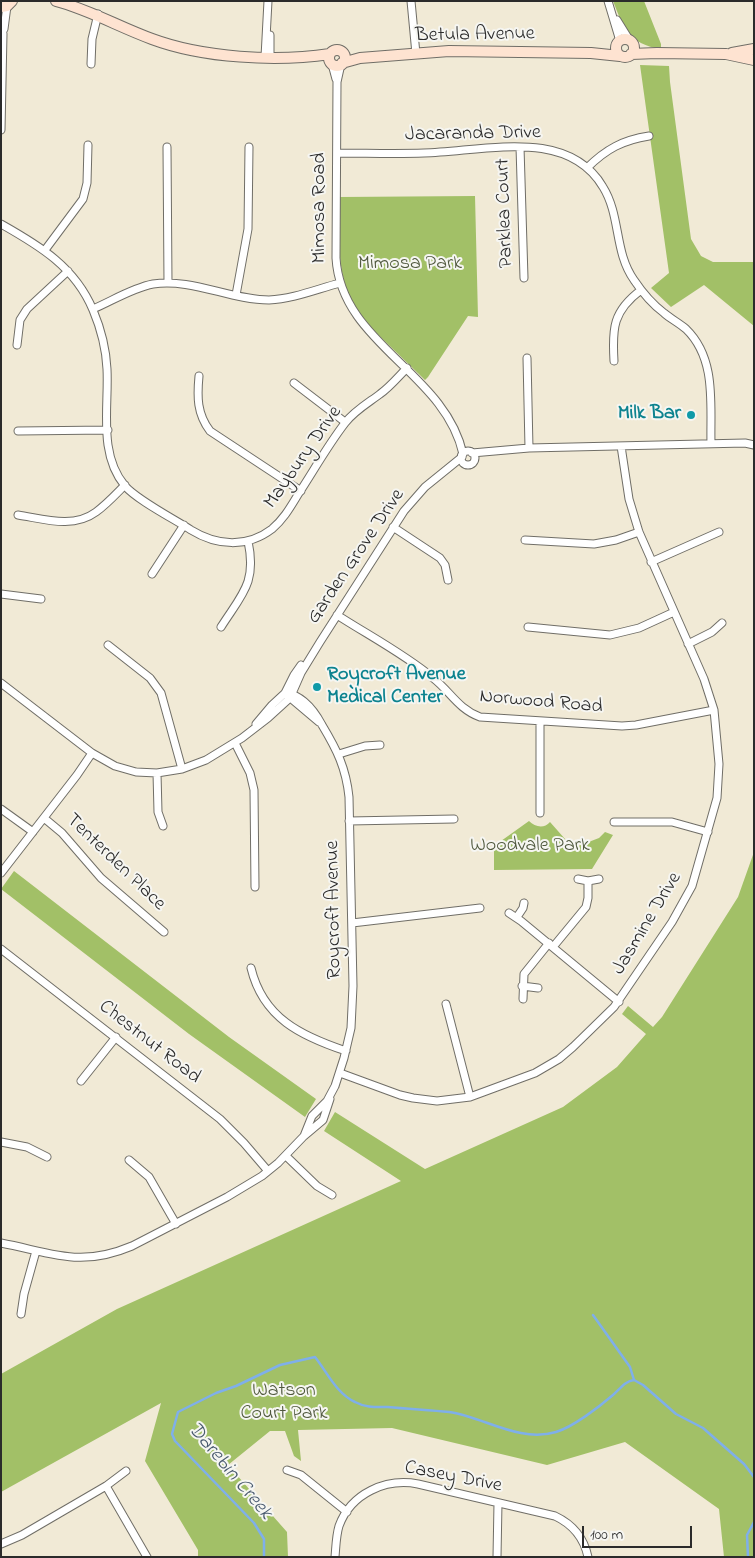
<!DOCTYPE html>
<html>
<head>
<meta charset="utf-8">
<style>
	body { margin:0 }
	#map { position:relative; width:755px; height:1558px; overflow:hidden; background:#f1ead6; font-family:"Indie Flower",sans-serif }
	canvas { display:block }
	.frame { position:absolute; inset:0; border:2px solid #2b2b2b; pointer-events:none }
	.scale { position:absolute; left:582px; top:1526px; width:110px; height:22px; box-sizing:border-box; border:2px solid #2b2b2b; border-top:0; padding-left:6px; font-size:15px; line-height:18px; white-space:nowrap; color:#2b2b2b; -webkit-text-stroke:4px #f6f6f2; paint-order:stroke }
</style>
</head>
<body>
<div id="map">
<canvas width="755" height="1558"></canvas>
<div class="frame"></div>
<div class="scale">100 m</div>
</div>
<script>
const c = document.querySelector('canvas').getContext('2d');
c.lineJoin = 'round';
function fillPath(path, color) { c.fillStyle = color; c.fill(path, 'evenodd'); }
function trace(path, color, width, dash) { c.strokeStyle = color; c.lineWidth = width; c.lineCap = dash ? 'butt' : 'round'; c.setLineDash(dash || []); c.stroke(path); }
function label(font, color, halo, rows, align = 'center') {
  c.font = font + ' "Indie Flower",sans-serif'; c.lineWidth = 4; c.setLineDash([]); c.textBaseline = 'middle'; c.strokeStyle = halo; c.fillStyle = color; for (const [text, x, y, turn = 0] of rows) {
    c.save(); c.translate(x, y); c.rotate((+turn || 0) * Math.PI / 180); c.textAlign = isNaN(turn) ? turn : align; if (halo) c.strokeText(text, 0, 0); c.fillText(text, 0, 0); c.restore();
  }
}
fillPath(new Path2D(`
	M 613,1 L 644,1 L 661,44 L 661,49 C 629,44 624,29 613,1 Z
	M 640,65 L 669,66 L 670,82 L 691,239 L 701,256 L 713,262 L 754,262 L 754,326 L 704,285 L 671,307 L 651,288 L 669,273 Z
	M 475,196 L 478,317 L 468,316 L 428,377 L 425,380 L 367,324 C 334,283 339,246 340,197 Z
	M 529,821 C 535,827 544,829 550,822 L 573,848 L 599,838 L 605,832 L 613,835 L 592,869 L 494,870 L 494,846 Z
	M 754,852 L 754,1557 L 724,1557 L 719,1509 L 625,1442 L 547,1465 L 392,1428 L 298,1430 L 301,1461 L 294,1456 L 285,1431 L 270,1431 L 228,1465 L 287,1532 L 288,1557 L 198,1557 L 198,1550 L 145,1461 L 161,1403 L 1,1492 L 1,1374 L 117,1309 L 401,1181 L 324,1131 L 335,1112 L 425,1169 L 563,1107 L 617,1067 L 646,1034 L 622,1014 L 628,1006 L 653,1027 L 662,1017 L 738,897 Z
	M 14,871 L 229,1037 L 316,1099 L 305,1117 L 189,1034 L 1,889 Z`), '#a2c067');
trace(new Path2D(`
	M 593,1315 L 630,1367 L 634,1380
	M 264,1557 L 264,1539 L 254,1523 L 175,1441 L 172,1434 L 178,1412 L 216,1393 L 236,1386 L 280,1365 L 315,1357 C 327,1372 336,1393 355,1402 C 366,1408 376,1407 388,1407 C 408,1409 429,1410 449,1412 C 484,1417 519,1443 556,1432 C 573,1427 599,1407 613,1395 C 620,1389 625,1381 634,1380 L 643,1385 L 676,1414 L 703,1428 L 744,1464 L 754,1477
	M 748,1557 L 747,1535 L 754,1522`), '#7fafea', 2.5);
const street = new Path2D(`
	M 411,1 L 416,54
	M 608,1 L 620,41
	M 617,20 L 630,41
	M 1,23 L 3,34 L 1,130
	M 4,29 L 7,6
	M 270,35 L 270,57
	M 265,57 L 268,1
	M 91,64 L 92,39 L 98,14
	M 332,64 L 336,79
	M 341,64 L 337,82 L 336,258 C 341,344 445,372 463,454
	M 167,147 L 168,283
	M 520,147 L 524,278
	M 337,153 C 366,153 395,154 424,153 C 481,152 567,126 603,187 C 621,216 614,252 634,280 C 642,292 652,304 664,313 C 671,319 679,323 686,329 C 717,359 710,405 711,444
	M 587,168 C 606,149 623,140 649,136
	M 1,224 C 40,246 75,267 93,310 C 101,329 106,348 107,369 C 109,407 98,454 125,486 C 137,500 174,519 191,530 C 217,546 247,548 272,529 C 284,519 291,506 299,493 C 314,470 328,445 345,423 C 354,411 368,403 380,394 C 390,387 398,377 407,368
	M 45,250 L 83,199 L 87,183 L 88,145
	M 236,295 L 248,229 L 249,147
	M 93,309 C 112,301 132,288 153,284 C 192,278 230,300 269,300 C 293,299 317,289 340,283
	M 17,345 L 20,320 L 27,309 L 68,271
	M 527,358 L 529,448
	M 614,361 C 612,328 613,311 641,290
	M 199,376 C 197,397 197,414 210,431 L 301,491
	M 294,383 L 345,422
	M 18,431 L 108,430
	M461 458a7 7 0 1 1 14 0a7 7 0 1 1-14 0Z
	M 472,453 L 529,448 L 745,443 L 754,445
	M 18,515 C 44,519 73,529 96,512 C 107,504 116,494 125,485
	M 393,527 L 440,558 L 445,565 L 448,580
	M 525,540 L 594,544 L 616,540 L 639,532
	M 651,562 L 719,532
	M 152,574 L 184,525
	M 1,594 L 41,599
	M 337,615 C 368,635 406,655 433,678 C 450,691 458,709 480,717 L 622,726 L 636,725 L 714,710
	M 221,627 C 242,594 257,583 248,541
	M 528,627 L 610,635 L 639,628 L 674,612
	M 688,644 L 712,632 L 722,623
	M 108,645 L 150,678 L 161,693 L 182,769
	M 1,683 L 92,753 L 115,766 L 136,772 L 157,773 L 182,769 L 206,760 L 242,738 L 268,718 L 290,698 L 301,673 L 320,642 L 404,511 L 425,487 L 462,457
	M 285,693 C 303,695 314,710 322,725 C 337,750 346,768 349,797 L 353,986 L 351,1028 L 344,1058 L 335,1086 L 327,1101 L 312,1116 L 304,1136
	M 287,695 L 319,722
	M 256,724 L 272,705 L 285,693 L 294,675 L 301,665
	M 235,743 L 250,773 L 254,790 L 255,887
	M 339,754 L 365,746 L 380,745
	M 157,773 L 158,812 L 163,826
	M 1,809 L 33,832
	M 540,813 L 540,721
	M 44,818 L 62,833 L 101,878 L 164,932
	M 349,821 L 454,819
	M 614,822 L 672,822 L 708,832
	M 1,873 L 77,775 L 92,753
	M 578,879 L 588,881 L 599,879
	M 509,913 L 521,921 L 619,1002
	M 517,917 L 523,908 L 524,903
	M 352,923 L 480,908
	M 553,947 L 586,907 L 588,898 L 588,881
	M 1,949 L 220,1119 L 244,1143 L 268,1171
	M 251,968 C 263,1018 301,1036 346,1051
	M 522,986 L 538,988
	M 523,999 L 524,974 L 549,943
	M 446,1004 L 470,1097
	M 340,1073 L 400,1095 L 413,1098 L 437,1101 L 470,1097 L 535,1073 L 559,1059 L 573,1047 L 614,1007 L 672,922 L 692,886 L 717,798 L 719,764 L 714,710 L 704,679 L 639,532 L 629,499 L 621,446
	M 81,1081 L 116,1037
	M 1,1142 L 27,1147 L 47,1157
	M 286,1156 L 317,1186 L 332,1195
	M 129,1160 L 149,1177 L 176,1224
	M 1,1243 C 53,1253 80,1268 132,1246 L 227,1197 L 262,1176 L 278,1163 L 304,1136 L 323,1120 L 330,1099
	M 21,1314 L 24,1294 L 36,1251
	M 287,1470 L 301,1475 L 347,1512
	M 106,1486 L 147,1557
	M 1,1544 L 22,1535 L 106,1486 L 126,1471
	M 335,1557 C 336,1546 336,1536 339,1526 C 351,1493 386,1478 418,1484 L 555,1516 C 572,1524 584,1538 588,1557
	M 497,1557 L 498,1503`);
const secondary = new Path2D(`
	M 56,1 C 90,10 119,27 152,39 C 203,58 276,62 330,54
	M 1,7 L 7,6 L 12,1
	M616 48a9 9 0 1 1 18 0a9 9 0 1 1-18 0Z
	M329 58a8 8 0 1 1 16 0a8 8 0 1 1-16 0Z
	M 732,53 L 754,49
	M 631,54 L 657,53 L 726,54 L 754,60
	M 342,63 L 360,58 L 449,51 L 591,53 L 620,56`);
trace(street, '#706e67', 9);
trace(secondary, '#706e67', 12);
trace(street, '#fff', 7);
trace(secondary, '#fee3d1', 10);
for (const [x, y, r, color] of [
	[691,415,5,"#0f9aa8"],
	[317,687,5,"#0f9aa8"]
]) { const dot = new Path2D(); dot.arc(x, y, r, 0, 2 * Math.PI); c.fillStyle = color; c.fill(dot); trace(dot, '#f6f6f2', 2); }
label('20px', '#2b2b2b', '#f6f6f2', [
	["Betula Avenue",475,36,-1],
	["Jacaranda Drive",473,135,-1],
	["Mimosa Road",321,208,-90],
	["Parklea Court",506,213,-92],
	["Maybury Drive",304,458,-55],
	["Garden Grove Drive",357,557,-56],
	["Norwood Road",541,703,5],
	["Tenterden Place",115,863,44],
	["Roycroft Avenue",335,910,-91],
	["Jasmine Drive",648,924,-59],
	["Chestnut Road",149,1043,38],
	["Casey Drive",453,1478,11]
]);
label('20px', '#4f583d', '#f6f6f2', [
	["Mimosa Park",410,265],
	["Woodvale Park",530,847],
	["Watson",284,1392],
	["Court Park",284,1415]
]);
label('bold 20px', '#0d838f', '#f6f6f2', [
	["Milk Bar",681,415],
	["Roycroft Avenue",327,676,"left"],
	["Medical Center",327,699,"left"]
], 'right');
label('italic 21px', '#48596e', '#f6f6f2', [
	["Darebin Creek",229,1472,50]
]);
</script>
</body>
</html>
